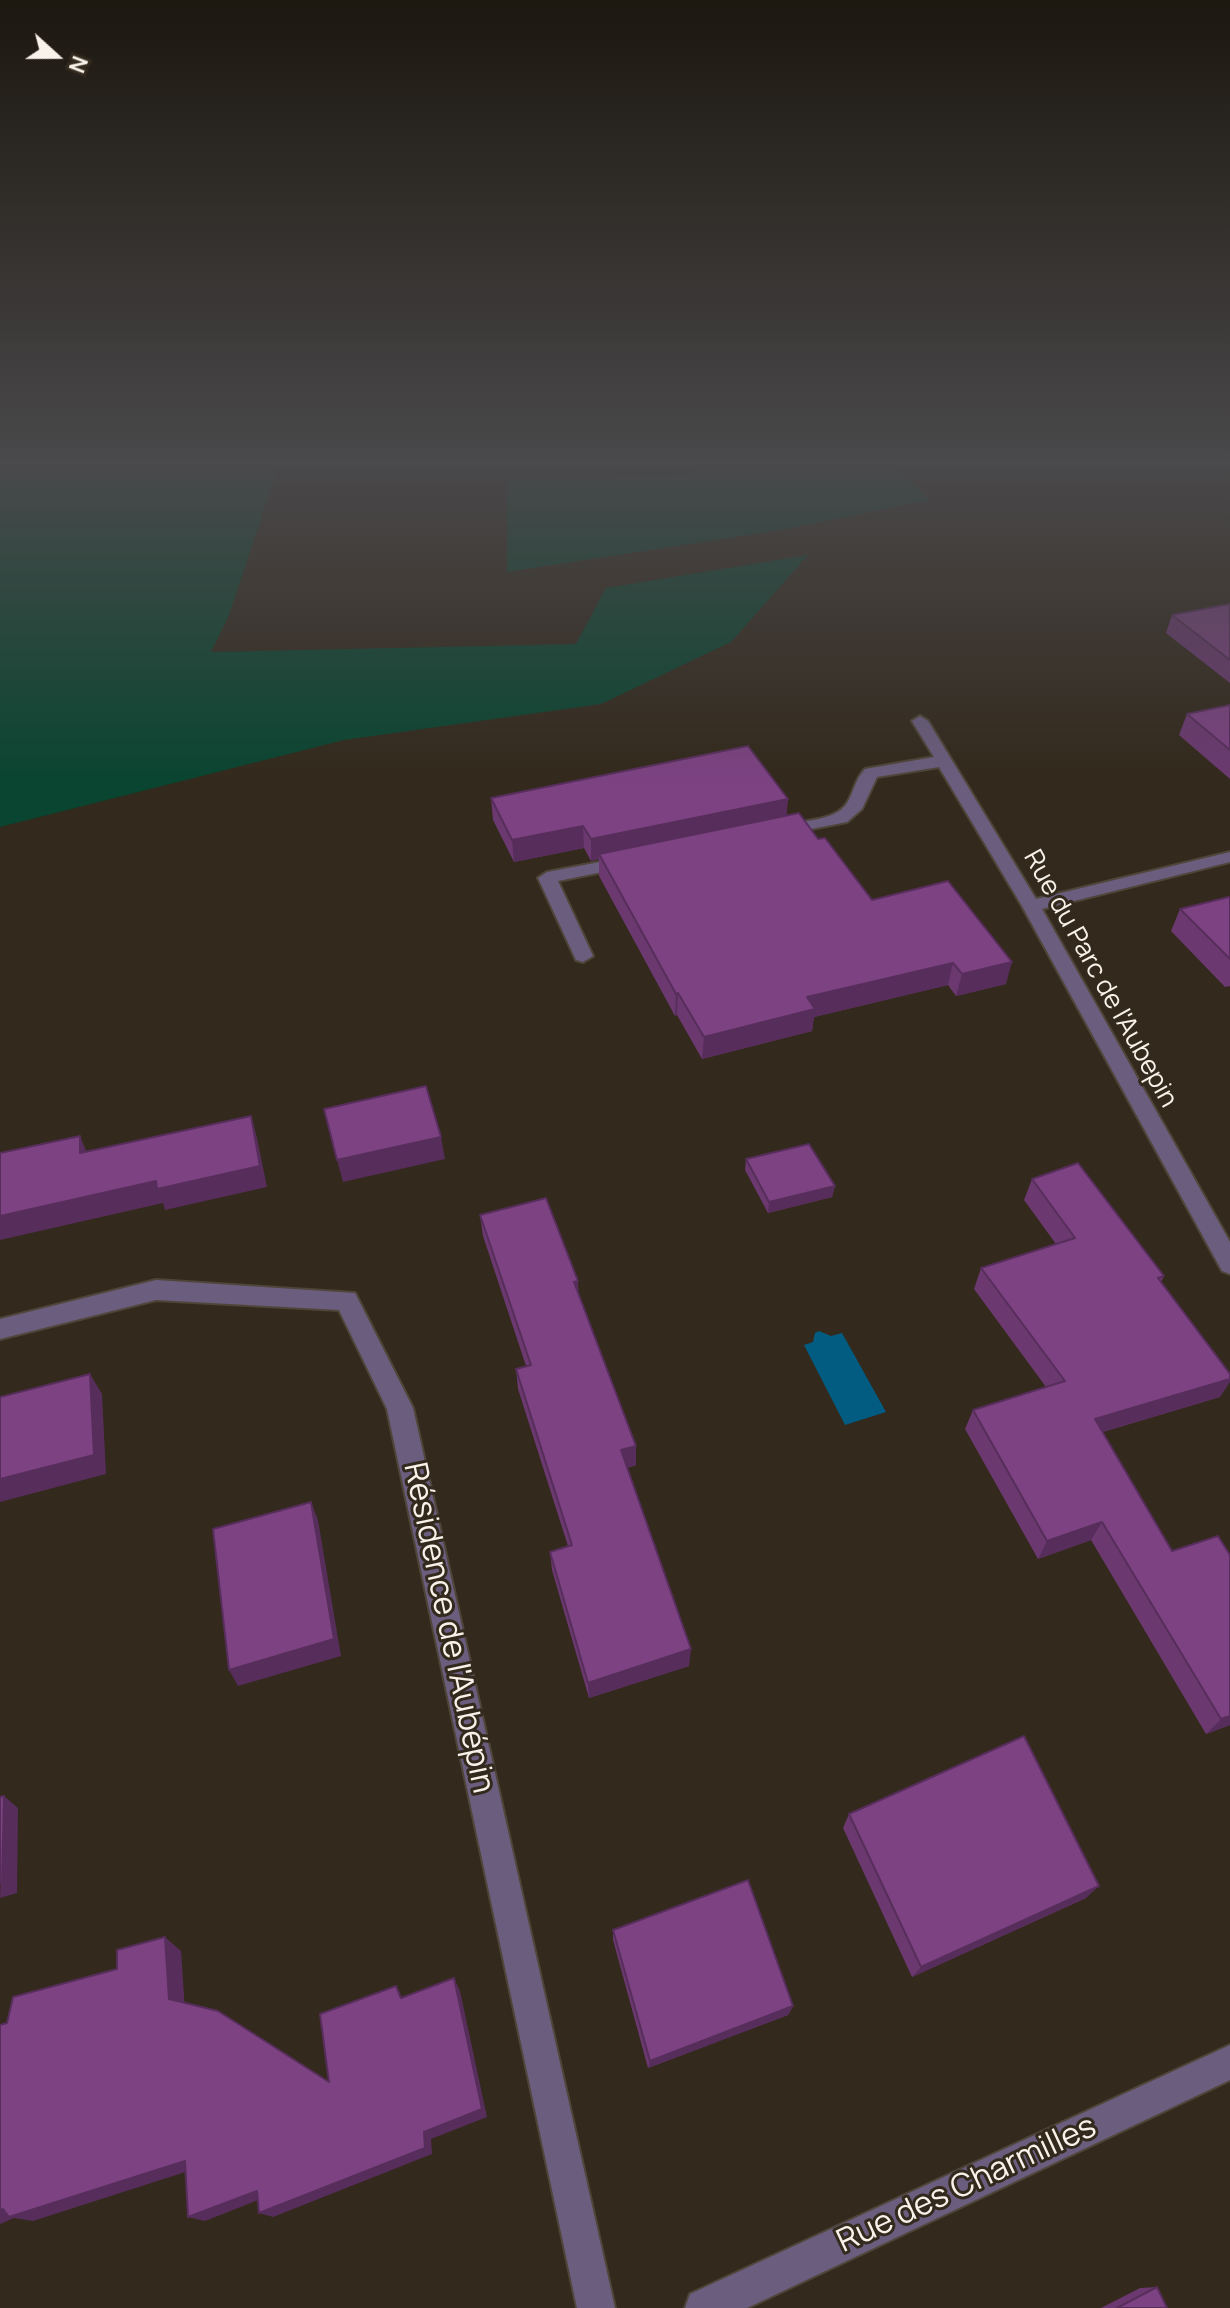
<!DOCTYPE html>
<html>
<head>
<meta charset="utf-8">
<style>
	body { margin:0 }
	#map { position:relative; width:1230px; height:2308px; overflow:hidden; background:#33291c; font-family:Manrope,sans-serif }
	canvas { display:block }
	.north { position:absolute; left:16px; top:16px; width:80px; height:80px; -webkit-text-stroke:6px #33291c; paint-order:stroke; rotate:111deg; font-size:22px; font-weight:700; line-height:32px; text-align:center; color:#f9f2ea }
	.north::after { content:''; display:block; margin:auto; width:28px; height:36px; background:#f9f2ea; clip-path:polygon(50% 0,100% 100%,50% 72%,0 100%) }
</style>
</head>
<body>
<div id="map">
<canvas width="1230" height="2308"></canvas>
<div class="north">N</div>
</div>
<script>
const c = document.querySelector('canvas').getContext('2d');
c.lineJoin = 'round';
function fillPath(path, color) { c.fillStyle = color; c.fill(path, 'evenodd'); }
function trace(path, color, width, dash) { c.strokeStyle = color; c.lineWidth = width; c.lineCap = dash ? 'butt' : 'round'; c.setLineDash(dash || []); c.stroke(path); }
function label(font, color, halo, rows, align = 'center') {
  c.font = font + ' Manrope,sans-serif'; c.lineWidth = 6; c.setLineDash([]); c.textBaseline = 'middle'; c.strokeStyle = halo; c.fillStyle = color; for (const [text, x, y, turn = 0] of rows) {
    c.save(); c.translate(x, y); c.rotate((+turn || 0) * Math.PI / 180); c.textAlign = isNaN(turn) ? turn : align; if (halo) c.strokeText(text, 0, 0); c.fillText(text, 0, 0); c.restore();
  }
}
fillPath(new Path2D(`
	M 0,462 L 280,462 L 229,615 L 211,652 L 576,644 L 606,588 L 808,555 L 731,642 L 601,704 L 344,740 L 0,827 Z
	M 692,462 L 892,462 L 930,500 L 781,530 L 507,572 L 507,481 L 691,474 Z`), '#094530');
fillPath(new Path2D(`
	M 819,1331 L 831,1336 L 842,1333 L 886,1412 L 845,1425 L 804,1345 L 813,1342 L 815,1333 Z`), '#025c82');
const minor = new Path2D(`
	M 920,716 L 928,721 L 1036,899 L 1230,852 L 1230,862 L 1042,909 L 1230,1242 L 1230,1274 L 1222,1271 L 1022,906 L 939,767 L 877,777 L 862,809 L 847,822 L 781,835 L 772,830 L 775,826 C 795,821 836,822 847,803 C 854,792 855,779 865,769 L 934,757 L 912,721 Z
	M 626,857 L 632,858 L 635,862 L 632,866 L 558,881 L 593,956 L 583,962 L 576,960 L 538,878 L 547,872 Z
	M 156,1280 L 355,1293 L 413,1408 L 615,2308 L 577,2308 L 387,1409 L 339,1310 L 156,1300 L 0,1339 L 0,1319 Z
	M 1230,2045 L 1230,2080 L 747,2308 L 685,2308 L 690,2294 Z`);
trace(minor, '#4f4539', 4);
fillPath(minor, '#6a5d7e');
fillPath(new Path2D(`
	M 1230,604 L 1230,683 L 1166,633 L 1172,615 Z
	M 1230,705 L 1230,779 L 1179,735 L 1187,714 Z
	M 491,798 L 788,799 L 786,816 L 818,839 L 872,900 L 1006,984 L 956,996 L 948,985 L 814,1017 L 812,1031 L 702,1059 L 677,1015 L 675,1016 L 599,876 L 599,859 L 591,861 L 584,848 L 514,862 L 493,820 Z
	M 1230,898 L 1230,986 L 1225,987 L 1171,931 L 1180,909 Z
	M 746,1159 L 835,1186 L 832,1197 L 768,1213 L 745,1170 Z
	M 1032,1179 L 1164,1276 L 1161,1282 L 1220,1397 L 1103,1432 L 1230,1725 L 1206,1734 L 1091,1540 L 1038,1559 L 965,1429 L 973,1410 L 1046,1387 L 974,1289 L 981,1268 L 1056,1244 L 1024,1200 Z
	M 480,1215 L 578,1295 L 636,1446 L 636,1465 L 627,1468 L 689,1666 L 589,1698 L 552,1570 L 550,1552 L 568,1546 L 518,1389 L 516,1369 L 526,1366 L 483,1236 Z
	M 849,1814 L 1086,1898 L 912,1977 L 843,1828 Z
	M 613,1930 L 793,2006 L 788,2015 L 648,2068 L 613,1940 Z
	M 1157,2287 L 1167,2308 L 1101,2308 L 1140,2288 Z`), '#6b3970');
fillPath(new Path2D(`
	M 788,799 L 786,821 L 599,854 L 599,859 L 591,861 L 591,839 Z
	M 583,826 L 584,848 L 514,862 L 512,840 Z
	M 1012,962 L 1006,984 L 956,996 L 962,974 Z
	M 953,963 L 948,985 L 814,1017 L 812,1031 L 702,1059 L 704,1037 L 807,997 Z
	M 678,993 L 677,1015 L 675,1016 L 676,994 Z
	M 251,1116 L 257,1138 L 267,1187 L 165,1210 L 163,1203 L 0,1240 L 0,1216 Z
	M 80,1136 L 89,1158 L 80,1153 Z
	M 441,1137 L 445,1159 L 343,1182 L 337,1160 Z
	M 835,1186 L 832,1197 L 768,1213 L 769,1202 Z
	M 578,1281 L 579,1302 L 574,1282 Z
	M 90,1374 L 102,1394 L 106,1474 L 0,1502 L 0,1479 Z
	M 1230,1379 L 1230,1382 L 1220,1397 L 1085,1437 L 1095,1419 Z
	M 636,1446 L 636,1465 L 620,1470 L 621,1450 Z
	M 311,1502 L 318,1520 L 341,1656 L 238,1686 L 229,1670 Z
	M 1102,1522 L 1091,1540 L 1038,1559 L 1047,1541 Z
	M 691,1649 L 689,1666 L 589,1698 L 588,1683 Z
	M 1230,1716 L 1230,1725 L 1206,1734 L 1221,1719 Z
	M 4,1796 L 18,1808 L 17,1893 L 0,1898 Z
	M 1099,1886 L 1086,1898 L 912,1977 L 921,1967 Z
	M 165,1937 L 181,1951 L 185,2010 L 169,1999 Z
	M 454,1978 L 460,1991 L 487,2117 L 431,2139 L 432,2154 L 273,2217 L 259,2213 Z
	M 793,2006 L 788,2015 L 648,2068 L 650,2061 Z
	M 185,2161 L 201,2167 L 33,2221 L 14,2218 L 0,2224 L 0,2210 Z
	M 257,2191 L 271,2195 L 205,2221 L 188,2217 Z`), '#572e5b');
const building = new Path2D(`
	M 1230,604 L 1230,660 L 1172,615 Z
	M 1230,705 L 1230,750 L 1187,714 Z
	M 748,746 L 788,799 L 591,839 L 583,826 L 512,840 L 491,798 Z
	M 799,813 L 818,839 L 825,838 L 872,900 L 948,881 L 1012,962 L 962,974 L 953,963 L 807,997 L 815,1009 L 704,1037 L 678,993 L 676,994 L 599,854 Z
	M 1229,897 L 1230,898 L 1230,959 L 1180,909 Z
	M 426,1086 L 441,1137 L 337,1160 L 324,1109 Z
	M 251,1116 L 260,1166 L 157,1189 L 156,1181 L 0,1216 L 0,1153 L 80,1136 L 80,1153 Z
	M 809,1144 L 835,1186 L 769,1202 L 746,1159 Z
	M 1078,1163 L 1164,1276 L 1158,1278 L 1230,1374 L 1230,1379 L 1095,1419 L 1172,1551 L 1218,1536 L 1230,1555 L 1230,1716 L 1221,1719 L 1102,1522 L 1047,1541 L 973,1410 L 1065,1381 L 981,1268 L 1075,1238 L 1032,1179 Z
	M 546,1198 L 578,1281 L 574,1282 L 636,1446 L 621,1450 L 691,1649 L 588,1683 L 550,1552 L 572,1545 L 516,1369 L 531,1365 L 480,1215 Z
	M 90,1374 L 94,1455 L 0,1479 L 0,1397 Z
	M 311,1502 L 334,1639 L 229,1670 L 213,1529 Z
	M 1024,1736 L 1099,1886 L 921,1967 L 849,1814 Z
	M 4,1796 L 2,1883 L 0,1883 L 0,1797 Z
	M 748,1880 L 793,2006 L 650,2061 L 613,1930 Z
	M 165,1937 L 169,1999 L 218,2011 L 329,2082 L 320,2014 L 396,1986 L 401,1998 L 454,1978 L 482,2109 L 424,2132 L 425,2148 L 259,2213 L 257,2191 L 188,2217 L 185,2161 L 9,2217 L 3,2209 L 0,2210 L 0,2025 L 7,2023 L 13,1997 L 117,1969 L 117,1950 Z
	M 1157,2287 L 1167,2308 L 1117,2308 Z`);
fillPath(building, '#7c4282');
trace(building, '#572e5b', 2);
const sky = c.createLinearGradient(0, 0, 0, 785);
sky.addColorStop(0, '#1c170f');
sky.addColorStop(0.59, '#4a494b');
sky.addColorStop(1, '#4a494b00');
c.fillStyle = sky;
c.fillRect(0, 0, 1230, 785);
label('26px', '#f9f2ea', '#33291c', [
	["Rue du Parc de l'Aubepin",1100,979,61]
]);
label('32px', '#f9f2ea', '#33291c', [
	["Résidence de l'Aubépin",448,1628,78],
	["Rue des Charmilles",967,2185,-25]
]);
</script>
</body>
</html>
